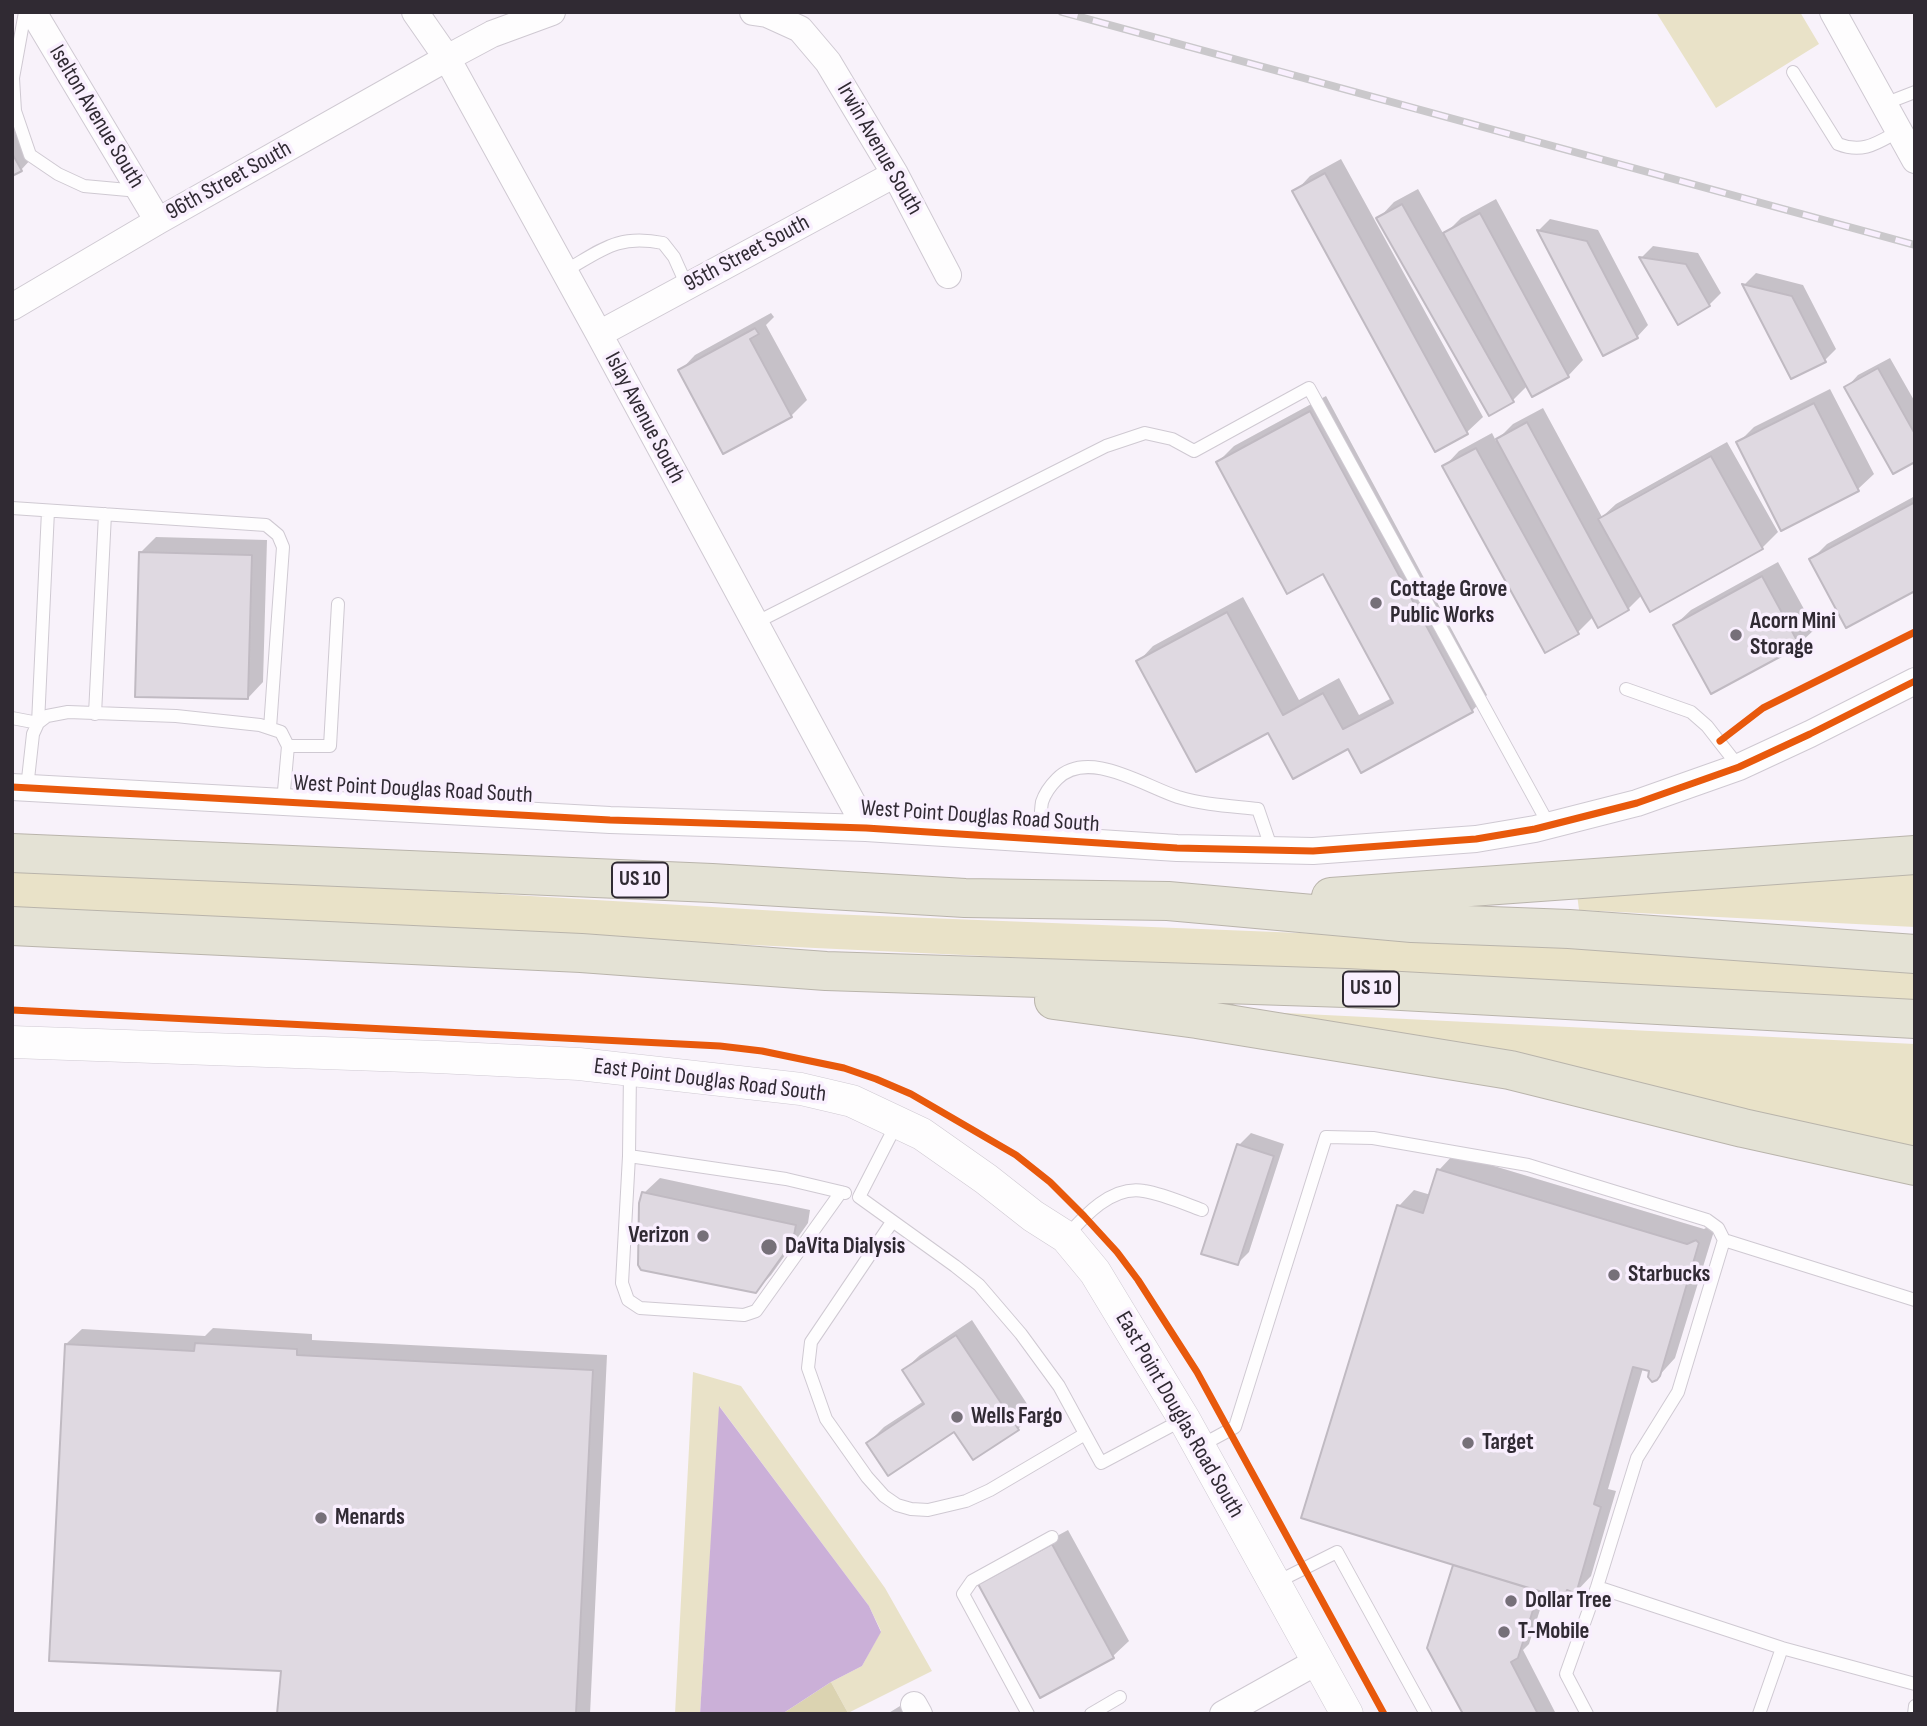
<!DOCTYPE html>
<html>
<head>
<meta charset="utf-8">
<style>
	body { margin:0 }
	#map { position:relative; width:1927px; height:1726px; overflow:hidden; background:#f8f2fa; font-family:"Sofia Sans Condensed",sans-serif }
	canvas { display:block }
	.frame { position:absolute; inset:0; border:14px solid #302a33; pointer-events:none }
</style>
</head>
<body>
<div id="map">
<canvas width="1927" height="1726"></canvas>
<div class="frame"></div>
</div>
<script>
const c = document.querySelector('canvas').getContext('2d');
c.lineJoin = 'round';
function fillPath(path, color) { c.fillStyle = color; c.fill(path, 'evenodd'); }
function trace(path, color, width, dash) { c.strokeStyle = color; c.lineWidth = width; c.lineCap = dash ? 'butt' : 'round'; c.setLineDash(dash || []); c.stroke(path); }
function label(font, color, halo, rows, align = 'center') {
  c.font = font + ' "Sofia Sans Condensed",sans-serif'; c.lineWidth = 7; c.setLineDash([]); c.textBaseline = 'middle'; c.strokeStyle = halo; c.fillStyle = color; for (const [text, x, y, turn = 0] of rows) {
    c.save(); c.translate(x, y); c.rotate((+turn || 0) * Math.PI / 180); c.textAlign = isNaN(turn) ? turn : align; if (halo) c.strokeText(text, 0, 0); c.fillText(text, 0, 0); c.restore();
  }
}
fillPath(new Path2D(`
	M 1656,12 L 1800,12 L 1819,44 L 1716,108 Z
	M 1915,869 L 1915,927 L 1579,910 L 1577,894 Z
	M 12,871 L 480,893 L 829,914 L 1449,939 L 1915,968 L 1915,1000 L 12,910 Z
	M 1264,1012 L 1915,1044 L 1915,1155 Z
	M 693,1372 L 741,1386 L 885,1588 L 932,1671 L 848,1713 L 831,1682 L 862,1666 L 881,1631 L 869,1606 L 720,1407 L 700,1714 L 675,1714 Z`), '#e9e2c8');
fillPath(new Path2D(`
	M 831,1682 L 848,1713 L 782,1714 Z`), '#dbd3b1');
fillPath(new Path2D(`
	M 719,1406 L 869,1606 L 881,1632 L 862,1666 L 831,1682 L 782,1714 L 700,1714 Z`), '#cbb0d8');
fillPath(new Path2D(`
	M 12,121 L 32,158 L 21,170 L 12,174 Z
	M 1341,159 L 1483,417 L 1467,432 L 1295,192 L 1310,176 Z
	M 1418,189 L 1444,235 L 1461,218 L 1496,199 L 1583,360 L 1568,376 L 1528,385 L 1513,400 L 1379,218 L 1394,202 Z
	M 1550,219 L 1598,230 L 1648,325 L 1637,337 L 1604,354 L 1539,230 Z
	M 1653,246 L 1698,253 L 1721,293 L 1709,305 L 1679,322 L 1642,257 Z
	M 1756,273 L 1803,285 L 1836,349 L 1825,360 L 1792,377 L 1745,284 Z
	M 771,313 L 774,317 L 766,325 L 807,400 L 791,416 L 680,371 L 695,355 Z
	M 1890,358 L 1915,402 L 1915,460 L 1847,387 L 1858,375 Z
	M 1830,389 L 1874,474 L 1858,489 L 1738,443 L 1754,427 Z
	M 1326,396 L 1487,695 L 1472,711 L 1349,747 L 1269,731 L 1138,662 L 1153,646 L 1243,597 L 1299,700 L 1339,678 L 1359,715 L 1392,698 L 1324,572 L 1218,462 L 1234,446 Z
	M 1543,408 L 1602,517 L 1616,504 L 1727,442 L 1778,532 L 1762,548 L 1642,595 L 1628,609 L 1594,616 L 1578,632 L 1444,467 L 1459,451 L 1492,433 L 1496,441 L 1513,424 Z
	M 1915,496 L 1915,589 L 1811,560 L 1827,544 Z
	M 156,537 L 267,540 L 263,682 L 248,698 L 140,553 Z
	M 1778,562 L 1815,629 L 1799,644 L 1675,625 L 1691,610 Z
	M 1251,1133 L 1284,1144 L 1249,1252 L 1238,1263 L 1239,1145 Z
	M 1454,1154 L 1704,1229 L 1712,1225 L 1714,1231 L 1675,1358 L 1656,1379 L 1651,1370 L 1643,1368 L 1608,1489 L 1616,1491 L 1591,1576 L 1576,1592 L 1571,1590 L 1564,1597 L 1546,1591 L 1529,1644 L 1523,1650 L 1556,1714 L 1465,1714 L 1455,1566 L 1457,1564 L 1399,1206 L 1414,1190 L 1431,1195 L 1439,1170 Z
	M 660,1178 L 810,1210 L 808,1223 L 771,1275 L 756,1291 L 644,1193 Z
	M 972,1320 L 1033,1413 L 1018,1429 L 955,1430 L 868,1443 L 884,1427 L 924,1401 L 904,1370 L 920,1355 Z
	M 213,1328 L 312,1334 L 312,1340 L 607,1355 L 590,1714 L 279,1714 L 282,1669 L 66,1344 L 82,1329 L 205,1336 Z
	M 1068,1530 L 1129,1641 L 1113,1656 L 996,1569 Z
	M 900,1706 L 904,1714 L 887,1714 Z`), '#0003');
const building = new Path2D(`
	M 12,153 L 22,171 L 12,176 Z
	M 1325,173 L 1468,434 L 1435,452 L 1292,191 Z
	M 1402,204 L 1514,402 L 1489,416 L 1376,218 Z
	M 1480,213 L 1569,377 L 1532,397 L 1443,233 Z
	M 1537,230 L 1587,241 L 1638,338 L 1603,356 Z
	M 1639,257 L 1686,264 L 1710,306 L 1678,325 Z
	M 1742,284 L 1792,296 L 1826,362 L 1791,379 Z
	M 755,328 L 759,334 L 750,339 L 792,417 L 723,454 L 678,370 Z
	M 1878,368 L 1915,434 L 1915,462 L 1893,474 L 1844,387 Z
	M 1814,403 L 1859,491 L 1781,531 L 1736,442 Z
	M 1310,411 L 1473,712 L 1361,773 L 1348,749 L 1293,779 L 1268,733 L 1196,772 L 1136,661 L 1227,612 L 1283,715 L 1323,693 L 1343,729 L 1393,703 L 1323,574 L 1287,594 L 1216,462 Z
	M 1527,422 L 1629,610 L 1598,628 L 1496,439 Z
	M 1476,448 L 1579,634 L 1545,653 L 1442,466 Z
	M 1711,456 L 1763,549 L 1650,612 L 1598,519 Z
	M 1915,502 L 1915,591 L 1846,628 L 1809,559 Z
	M 139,552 L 252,555 L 248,699 L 135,697 Z
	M 1762,576 L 1800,646 L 1711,694 L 1673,625 Z
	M 1237,1144 L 1274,1156 L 1238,1265 L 1201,1254 Z
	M 1437,1169 L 1687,1244 L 1696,1240 L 1699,1243 L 1660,1376 L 1657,1380 L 1652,1382 L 1648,1377 L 1649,1371 L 1633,1367 L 1594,1504 L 1601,1507 L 1576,1594 L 1567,1590 L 1564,1599 L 1301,1518 L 1397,1205 L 1423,1213 Z
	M 642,1192 L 796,1225 L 793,1241 L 756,1293 L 641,1270 L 638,1265 L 639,1203 Z
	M 956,1335 L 1019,1430 L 973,1460 L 954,1432 L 888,1476 L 866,1443 L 924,1404 L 902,1370 Z
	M 195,1343 L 297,1349 L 297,1355 L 593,1370 L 576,1714 L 277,1714 L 281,1671 L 49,1661 L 65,1344 L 194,1351 Z
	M 1052,1544 L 1114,1658 L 1040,1698 L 978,1584 Z
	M 1453,1565 L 1539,1591 L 1518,1658 L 1511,1662 L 1538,1714 L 1463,1714 L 1427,1648 Z`);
fillPath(building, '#dfd9e1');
trace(building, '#c0bac2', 2);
const service = new Path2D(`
	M 25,12 L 13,78 L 15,111 L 30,155 L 58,174 L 84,186 L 139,191
	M 1793,72 L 1838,144 C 1863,154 1877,143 1899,131
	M 1884,104 L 1915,92
	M 565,271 C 602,250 617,234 663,243 L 674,257 L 687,286
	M 12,508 L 266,525 L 278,535 L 283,547 L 270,728
	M 755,623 L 1106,446 L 1145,433 L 1172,439 L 1194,451 L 1309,388 L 1549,825
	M 1626,689 L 1691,712 L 1707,726 L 1739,767
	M 95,714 L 105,514
	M 12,718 L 38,723 L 48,511
	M 288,746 L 330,746 L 338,604
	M 27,788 L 33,734 L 38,723 L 47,716 L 68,712 L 176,716 L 260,725 L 281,732 L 288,746 L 283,802
	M 1040,839 C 1041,828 1040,813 1042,802 C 1045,793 1051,785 1057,779 C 1088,748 1144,786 1178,797 C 1205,805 1231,806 1258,809 L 1272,850
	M 630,1071 L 629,1156 L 786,1179 L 845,1193
	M 897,1123 L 859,1197 L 955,1266 L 979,1285 L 1021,1334 L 1059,1386 L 1101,1463 L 1184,1419
	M 629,1156 L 622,1283 L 628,1300 L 640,1308 L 744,1315 L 756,1311 L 841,1192
	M 892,1222 L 811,1342 L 808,1368 L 826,1419 L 867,1477 L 884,1496 L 897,1505 L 911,1509 L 928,1510 L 966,1501 L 990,1490 L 1085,1434
	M 1066,1237 C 1084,1216 1112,1185 1144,1191 C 1163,1194 1183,1203 1202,1210
	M 1200,1446 L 1235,1427 L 1326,1137 L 1373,1138 L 1528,1165 L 1707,1220 L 1718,1228 L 1724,1240
	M 1275,1583 L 1337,1552 L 1426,1714
	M 1597,1587 L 1782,1648 L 1915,1684
	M 1028,1714 L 963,1594 L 972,1581 L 1052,1537
	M 1091,1714 L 1120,1697
	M 1587,1714 L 1566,1674 L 1597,1587 L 1637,1458 L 1678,1392 L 1724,1240 L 1915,1300
	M 1759,1714 L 1782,1648
	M 1914,1714 L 1915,1706`);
const minor = new Path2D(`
	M 33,12 L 158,221
	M 415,12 L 447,58 L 599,334 L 866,828
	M 753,12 L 767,14 L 800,29 L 828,62 L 895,174 L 948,275
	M 1833,12 L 1915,160
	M 12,307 L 158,221 L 447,58 L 492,34 L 552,12
	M 599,334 L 895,174
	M 12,787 L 610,820 L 866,828 L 1177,848 L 1313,851 L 1476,839 L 1535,829 L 1637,803 L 1739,767 L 1810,734 L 1915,681
	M 914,1705 L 919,1714
	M 1223,1714 L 1318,1661`);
const tertiary = new Path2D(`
	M 12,1042 L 437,1057 L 579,1064 L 801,1089 L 852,1101 L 922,1134 L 986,1179 L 1033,1216 L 1066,1237 L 1095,1272 L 1184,1419 L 1347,1714`);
const motorway = new Path2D(`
	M 12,853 L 712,883 L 965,898 L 1168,901 L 1412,923 L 1569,929 L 1915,954
	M 1331,897 L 1915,855
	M 12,926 L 581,953 L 826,971 L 1346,988 L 1915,1019
	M 1054,1000 L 1197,1019 L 1510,1070 L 1743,1128 L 1915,1166`);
trace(service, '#cfc9d2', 14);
trace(minor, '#cfc9d2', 28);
trace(tertiary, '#cfc9d2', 33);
trace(motorway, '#b9b4ab', 40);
trace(service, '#fefdfe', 12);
trace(minor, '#fefdfe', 26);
trace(tertiary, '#fefdfe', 32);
trace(motorway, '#e4e2d5', 38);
const rail = new Path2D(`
	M 1062,12 L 1915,245`);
trace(rail, '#cac8cb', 8);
trace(rail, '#f9effe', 5, [16]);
trace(new Path2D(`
	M 1720,741 L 1763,708 L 1915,632
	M 12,787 L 610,820 L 866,828 L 1177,848 L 1313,851 L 1476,839 L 1535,829 L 1637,803 L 1739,767 L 1810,734 L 1915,681
	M 12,1010 L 720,1046 L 762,1051 L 844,1068 L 876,1079 L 911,1094 L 1016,1155 L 1050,1182 L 1084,1216 L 1117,1252 L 1138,1280 L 1197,1372 L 1384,1714`), '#e8590c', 7);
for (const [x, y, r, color] of [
	[1376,603,7,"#767079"],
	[1736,635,7,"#767079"],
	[703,1236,7,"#767079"],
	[769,1247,9,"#767079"],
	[1614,1275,7,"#767079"],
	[957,1417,7,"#767079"],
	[1468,1443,7,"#767079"],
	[321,1518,7,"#767079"],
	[1511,1601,7,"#767079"],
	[1504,1632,7,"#767079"]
]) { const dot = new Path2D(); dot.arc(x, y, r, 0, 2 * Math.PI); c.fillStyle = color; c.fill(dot); trace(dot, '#f9effe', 2.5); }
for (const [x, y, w] of [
	[640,880,56],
	[1371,989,56]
]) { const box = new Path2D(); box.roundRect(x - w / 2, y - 17.5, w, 35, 5); c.fillStyle = '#f9effe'; c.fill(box); trace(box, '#302a33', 2); }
label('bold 21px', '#302a33', null, [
	["US 10",640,880],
	["US 10",1371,989]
]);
label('23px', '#302a33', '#f9effe', [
	["Iselton Avenue South",96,117,59],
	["Irwin Avenue South",879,149,60],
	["96th Street South",229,181,-29],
	["95th Street South",747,254,-28],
	["Islay Avenue South",644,418,62],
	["West Point Douglas Road South",413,790,3],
	["West Point Douglas Road South",980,817,4],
	["East Point Douglas Road South",710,1081,7],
	["East Point Douglas Road South",1179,1415,60]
]);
label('bold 23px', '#302a33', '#f9effe', [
	["Cottage Grove",1390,590],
	["Public Works",1390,616],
	["Acorn Mini",1750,622],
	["Storage",1750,648],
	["Verizon",689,1236,"right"],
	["DaVita Dialysis",785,1247],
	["Starbucks",1628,1275],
	["Wells Fargo",971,1417],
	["Target",1482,1443],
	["Menards",335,1518],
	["Dollar Tree",1525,1601],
	["T-Mobile",1518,1632]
], 'left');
</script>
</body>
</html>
